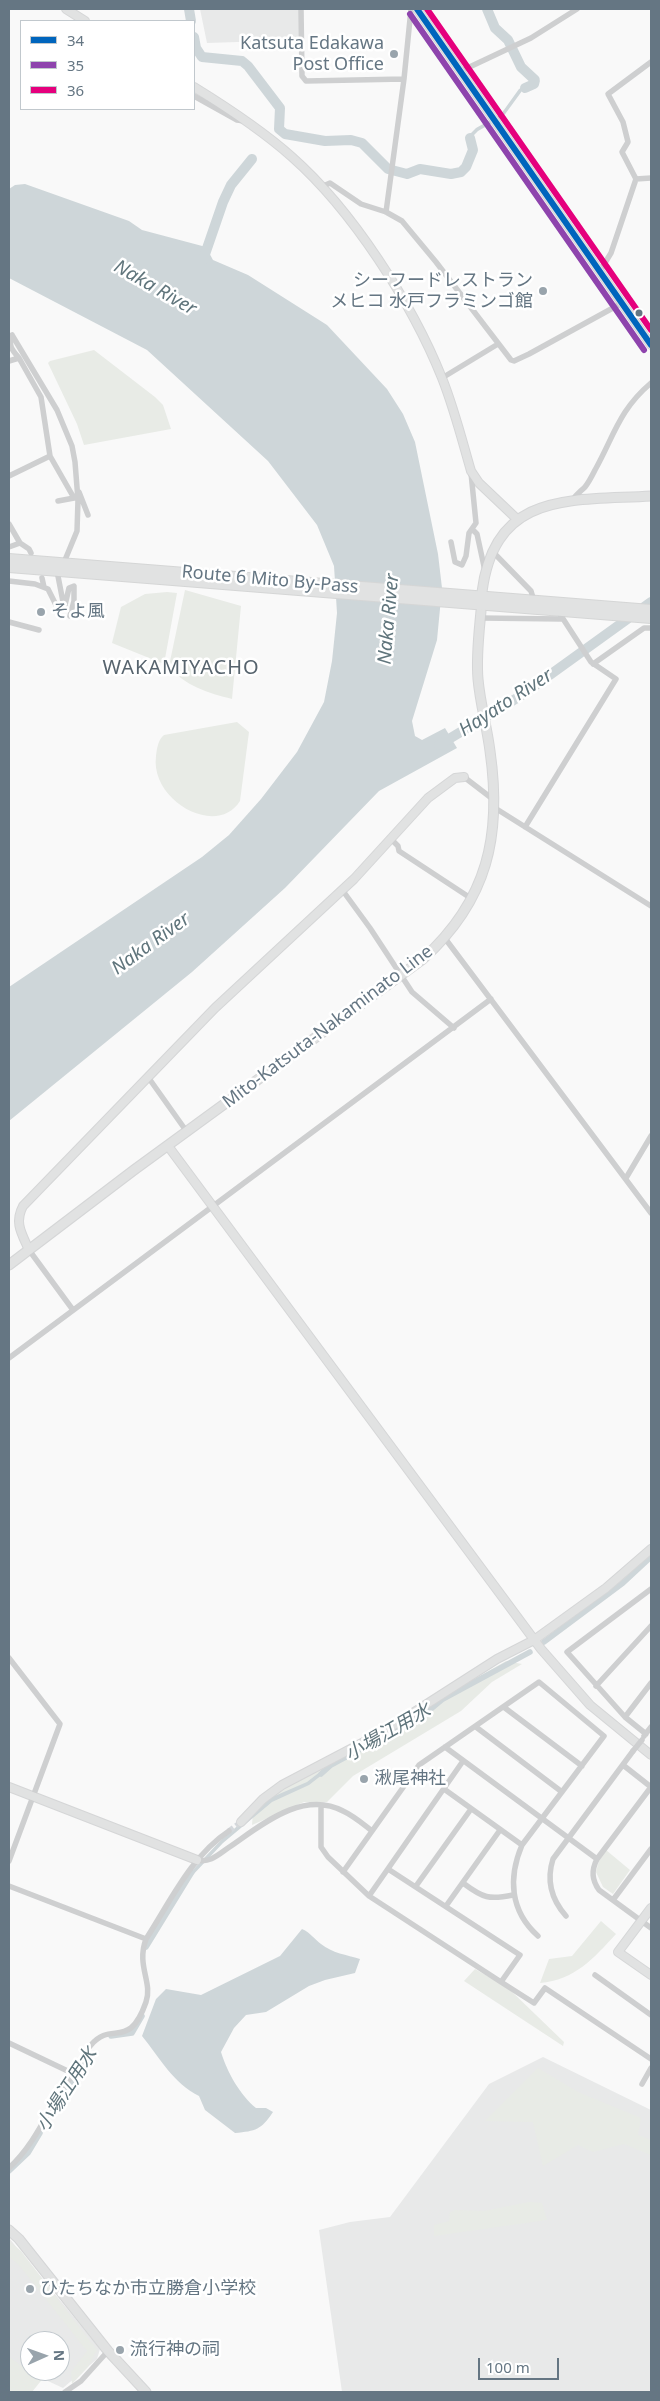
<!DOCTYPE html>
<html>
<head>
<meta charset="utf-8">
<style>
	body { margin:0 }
	#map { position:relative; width:660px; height:2401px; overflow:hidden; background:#f9f9f9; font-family:"Noto Sans",sans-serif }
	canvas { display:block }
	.frame { position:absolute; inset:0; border:10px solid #657683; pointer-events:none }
	.legend { position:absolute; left:20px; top:20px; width:175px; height:90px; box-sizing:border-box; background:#fff; border:1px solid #c1c8cd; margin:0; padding:6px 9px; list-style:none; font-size:15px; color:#657683 }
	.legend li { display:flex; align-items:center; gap:10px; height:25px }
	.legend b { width:25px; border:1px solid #c1c8cd }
	.north { position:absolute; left:20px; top:2331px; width:50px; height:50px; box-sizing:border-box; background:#fff; border:1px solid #c1c8cd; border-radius:50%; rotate:88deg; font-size:14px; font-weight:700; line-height:20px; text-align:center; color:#657683 }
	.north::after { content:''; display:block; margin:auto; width:18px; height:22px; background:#99a4ac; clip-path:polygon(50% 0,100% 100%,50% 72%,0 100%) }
	.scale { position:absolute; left:478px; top:2358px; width:81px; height:22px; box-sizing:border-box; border:2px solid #657683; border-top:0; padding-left:6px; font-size:15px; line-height:18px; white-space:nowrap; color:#657683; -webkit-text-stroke:4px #fff; paint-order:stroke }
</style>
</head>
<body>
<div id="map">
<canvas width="660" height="2401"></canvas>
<div class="frame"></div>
<ul class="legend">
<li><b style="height:6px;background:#0065bd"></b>34</li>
<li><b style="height:6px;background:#8e44ad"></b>35</li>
<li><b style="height:6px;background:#e5007d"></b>36</li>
</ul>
<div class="north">N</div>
<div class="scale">100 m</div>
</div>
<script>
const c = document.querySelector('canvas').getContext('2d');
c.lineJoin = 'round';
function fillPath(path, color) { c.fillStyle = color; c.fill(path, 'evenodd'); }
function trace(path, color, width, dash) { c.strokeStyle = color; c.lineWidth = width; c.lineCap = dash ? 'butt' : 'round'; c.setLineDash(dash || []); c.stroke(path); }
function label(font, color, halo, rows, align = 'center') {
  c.font = font + ' "Noto Sans","Noto Sans JP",sans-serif'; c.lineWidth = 5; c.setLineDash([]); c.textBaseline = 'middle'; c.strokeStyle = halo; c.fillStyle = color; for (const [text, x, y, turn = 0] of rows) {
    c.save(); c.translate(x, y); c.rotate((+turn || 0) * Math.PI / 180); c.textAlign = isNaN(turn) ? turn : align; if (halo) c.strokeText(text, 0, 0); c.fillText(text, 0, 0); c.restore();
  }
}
fillPath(new Path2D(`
	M 200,9 L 299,9 L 299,40 L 207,43 Z
	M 543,2057 L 651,2110 L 651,2392 L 342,2392 L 319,2230 L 350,2222 L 390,2217 L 489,2084 Z
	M 9,2238 L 100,2349 L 97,2359 L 63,2388 L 9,2363 ZM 30,2341 L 60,2341 L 60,2371 L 30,2371 Z`), '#e8e9e9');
fillPath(new Path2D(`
	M 94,350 L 155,397 L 163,405 L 171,429 L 84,445 L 77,424 L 48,363 L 50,361 Z
	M 185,590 L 241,606 L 232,699 C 209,693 184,686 169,666 Z
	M 167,592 L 177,593 L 164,664 L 112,643 L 121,607 L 145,594 Z
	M 237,722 L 249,732 L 240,801 C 217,838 150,801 156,756 C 157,748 158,740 164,735 Z
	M 506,1661 L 522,1664 L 492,1682 L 461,1711 L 353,1776 L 327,1802 L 304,1802 L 252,1825 L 253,1812 L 271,1795 Z
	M 606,1850 L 630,1870 L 613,1894 L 603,1887 L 596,1872 L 599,1860 Z
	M 601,1921 L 616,1934 C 594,1958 575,1980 540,1983 L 549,1959 L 572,1956 Z
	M 475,1969 L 507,1987 L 564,2042 L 563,2046 L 464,1981 Z
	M 538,2068 L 578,2092 L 641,2118 L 638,2135 L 651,2140 L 651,2155 L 624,2144 L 593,2152 L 578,2145 L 543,2166 L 533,2122 L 485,2121 Z
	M 529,2202 L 542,2203 L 547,2220 L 434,2236 L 434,2225 L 449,2221 L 450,2212 L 455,2210 L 484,2211 Z
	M 9,2241 L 21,2251 L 97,2350 L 88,2367 L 72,2384 L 71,2372 L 87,2351 L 18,2264 L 9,2257 Z
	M 9,2357 L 30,2371 L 44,2377 L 32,2392 L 9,2392 Z`), '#e8ebe6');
fillPath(new Path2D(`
	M 536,80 L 535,85 L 522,91 L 503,117 L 478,131 L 472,137 L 474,149 L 471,150 L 469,135 L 476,128 L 501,114 L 519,89 Z
	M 25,184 L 129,221 L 142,230 L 206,247 L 213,260 L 248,275 L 327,325 L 387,389 L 403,414 L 415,442 L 438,554 L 442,588 L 437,640 L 412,721 L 415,736 L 422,740 L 445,728 L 457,748 L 379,791 L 285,888 L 192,972 L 9,1121 L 9,987 L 202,857 L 229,835 L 261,799 L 297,752 L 324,702 L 332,661 L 337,613 L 334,566 L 317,525 L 268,461 L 147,350 L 9,278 L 9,189 L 15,185 Z
	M 325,1768 L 327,1771 L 309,1785 L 272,1802 L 223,1843 L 190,1878 L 188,1875 L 221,1840 L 270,1798 L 307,1782 Z
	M 302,1929 C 311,1933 314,1939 321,1944 C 332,1953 347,1955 360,1959 L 355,1973 L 325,1980 L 309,1986 L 266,2012 L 246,2015 L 234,2028 L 221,2052 C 227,2072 240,2095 256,2108 L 266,2108 L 273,2112 C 261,2130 256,2131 235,2133 L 205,2110 L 199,2096 C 174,2084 159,2057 142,2036 L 156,1999 L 166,1989 L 201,1995 L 280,1956 Z`), '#ced6d9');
trace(new Path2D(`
	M 544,1642 L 623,1583 L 651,1557
	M 321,1774 L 331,1765 L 425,1714 L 443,1699 L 530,1652
	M 146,1947 L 192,1872
	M 111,2036 L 132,2033 L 142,2016
	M 64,2090 L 77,2077 L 82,2063
	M 9,2171 L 28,2153 L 40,2133`), '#ced6d9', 5.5);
trace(new Path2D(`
	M 189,9 L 191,21
	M 487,9 L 495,28 L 508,40 L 521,67 L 535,80 L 534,84 L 525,88
	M 194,37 L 196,48 L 202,57 L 242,61 L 248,66 L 280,108 L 279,129
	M 279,129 L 285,134 L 325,141 L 351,140 L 362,143 L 388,169 L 407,174 L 420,169 L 451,174 L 461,172 L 466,167 L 473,150 L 470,138
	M 203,260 L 223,202 L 231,185 L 252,159
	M 439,745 L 522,695 L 651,602`), '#ced6d9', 10);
trace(new Path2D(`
	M 229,1831 L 241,1822`), '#d4d8dc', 5.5, [5.5, 3]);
const secondary = new Path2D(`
	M 66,9 L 85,21
	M 417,9 L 651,345
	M 194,87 C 228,108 262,130 292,157 C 352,210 412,303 442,378 C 454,408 462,440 471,471 L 479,483 L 518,520
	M 168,1146 L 541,1649 L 590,1705 L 651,1755
	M 29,1250 C 22,1234 14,1223 23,1206 L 215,1008 L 354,879 L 428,798 L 455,778 L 464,777
	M 9,1787 L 197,1860
	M 241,1822 L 263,1799 L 282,1785 L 383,1732 L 497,1659 L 534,1640 L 606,1588 L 651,1549
	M 651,1908 L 618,1952 L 651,1975`);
const primary = new Path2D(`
	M 482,592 C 495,490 572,501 651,496
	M 9,1265 L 134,1170 L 423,959 C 488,900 502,835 490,751 C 487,727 480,703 478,679 C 476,657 479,633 481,611
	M 9,2230 L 19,2239 L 108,2351 L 146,2392`);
const highway = new Path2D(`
	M 9,559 L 651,610
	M 9,567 L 651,618`);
trace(secondary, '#d5d6d7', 10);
trace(primary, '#d5d6d7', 11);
trace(highway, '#d5d6d6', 12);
trace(new Path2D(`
	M 301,9 L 302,76 L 306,81 L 404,79
	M 461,71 L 531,38 L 577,9
	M 194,96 L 237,120 L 244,121
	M 636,179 L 651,178
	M 321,187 L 330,183 L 361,204 L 386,212 L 402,221 L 436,262 L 511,360 L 514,361 L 529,354 L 622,303
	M 386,212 L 404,79 L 411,9
	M 600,271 L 611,253 L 636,179 L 622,152 L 628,142 L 623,122 L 608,94 L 651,62
	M 12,335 L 57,410 L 72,446 L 75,462 L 78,500 L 77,531 L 65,560 L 58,567 L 57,571 L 64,607
	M 9,361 L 19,358 C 12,350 8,346 12,335
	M 442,378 L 498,344
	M 50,456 L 74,498 L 58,501
	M 9,476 L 50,456 L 41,397 L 19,358
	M 79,492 L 88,515
	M 572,501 C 576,494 580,492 585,487 C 589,482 592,476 595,470 C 614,436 619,410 651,383
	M 9,524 L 20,543 L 29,549 L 31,553
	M 472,529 L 477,534 L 485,571
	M 451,542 L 455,562 L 462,565 L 466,556 L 469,533 L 476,523 L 471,473
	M 9,547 L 20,543
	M 492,551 L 531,591 L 534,601
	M 42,578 L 44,587
	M 9,581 L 35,584 L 48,589 L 57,607 L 64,607
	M 65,605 L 69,588 L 74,586 L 74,601 L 70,616
	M 480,618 L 562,619
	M 9,622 L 39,630
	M 593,664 L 644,628 L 651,628
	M 464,777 L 494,800
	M 495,808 L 651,906
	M 525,827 L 616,679 L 591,662 L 558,611
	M 390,838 L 398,846 L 399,851 L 472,899
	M 343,891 L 370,928 L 412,992 L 454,1028
	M 444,937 L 651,1213
	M 148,1077 L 187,1132
	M 626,1178 L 651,1136
	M 29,1250 L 73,1310
	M 9,1358 L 491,999
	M 9,1658 L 60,1724 L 9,1861
	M 596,1686 L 651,1626
	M 505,1708 L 582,1766
	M 625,1717 L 651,1683
	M 476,1727 L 562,1792
	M 646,1734 L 625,1717 L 567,1652 L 651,1589
	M 644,1736 L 651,1727
	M 445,1747 L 597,1859
	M 623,1765 L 651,1787
	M 651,1787 L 597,1859 C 591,1871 592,1880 599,1890 L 651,1928
	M 444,1789 L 522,1845
	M 321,1805 L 321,1847 L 328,1857 L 369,1896 L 501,1982 L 520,1955 L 388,1869
	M 197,1860 C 210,1863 218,1855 228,1848 C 259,1827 302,1789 343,1811 C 354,1816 363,1824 372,1831
	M 343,1872 L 419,1765 L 539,1682 L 604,1736 L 522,1845 C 508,1878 510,1911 538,1936
	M 463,1883 C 483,1898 489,1900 513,1895
	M 9,1886 L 146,1939
	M 416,1886 L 471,1809
	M 369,1896 L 463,1761
	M 613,1900 L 651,1849
	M 446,1906 L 500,1830
	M 566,1916 C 551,1899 546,1881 553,1859 L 633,1751
	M 595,1975 L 651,2015
	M 501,1982 L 534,2003 L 545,1988 L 651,2059
	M 9,2043 L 74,2074
	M 642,2084 L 651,2068
	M 9,2168 C 34,2145 46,2115 64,2086 C 66,2082 70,2079 73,2075 C 80,2065 83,2054 91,2045 C 112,2020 129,2051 146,2002 C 153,1982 136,1966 146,1939 C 170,1902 191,1856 229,1831
	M 65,2392 L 81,2381 L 108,2351`), '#cecfd0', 5.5);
trace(secondary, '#e1e2e2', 8);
trace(primary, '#e1e2e2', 9);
trace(highway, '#e1e2e2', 10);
trace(new Path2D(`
	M 633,1751 L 642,1740`), '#cecfd0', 5.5);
trace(new Path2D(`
	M 417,9 L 651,345`), '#0065bd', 6);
trace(new Path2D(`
	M 410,14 L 644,350`), '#8e44ad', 6);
trace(new Path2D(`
	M 427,9 L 651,330`), '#e5007d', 6);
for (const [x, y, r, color] of [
	[394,54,5,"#99a4ac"],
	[543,291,5,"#99a4ac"],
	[639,313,4.5,"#657683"],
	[41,612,5,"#99a4ac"],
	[364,1779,5,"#99a4ac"],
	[30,2289,5,"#99a4ac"],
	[120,2350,5,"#99a4ac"]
]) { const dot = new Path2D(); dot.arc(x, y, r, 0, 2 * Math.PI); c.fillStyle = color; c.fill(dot); trace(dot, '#fff', 2); }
label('18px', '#657683', '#fff', [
	["Katsuta Edakawa",384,44,"right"],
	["Post Office",384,65,"right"],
	["シーフードレストラン",533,281,"right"],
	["メヒコ 水戸フラミンゴ館",533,302,"right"],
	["そよ風",51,612],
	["湫尾神社",374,1779],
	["ひたちなか市立勝倉小学校",40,2289],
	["流行神の祠",130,2350]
], 'left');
label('18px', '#657683', '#fff', [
	["Route 6 Mito By-Pass",270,580,5],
	["Mito-Katsuta-Nakaminato Line",328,1027,-37]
]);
label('italic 19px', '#60757c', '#fff', [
	["Naka River",155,288,30],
	["Naka River",389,619,-85],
	["Hayato River",506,703,-33],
	["Naka River",151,944,-36],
	["小場江用水",388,1733,-30],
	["小場江用水",67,2090,-57]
]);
c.letterSpacing = '1px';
label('20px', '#57646e', '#fff', [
	["WAKAMIYACHO",181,668]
]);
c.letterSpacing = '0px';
</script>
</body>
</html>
